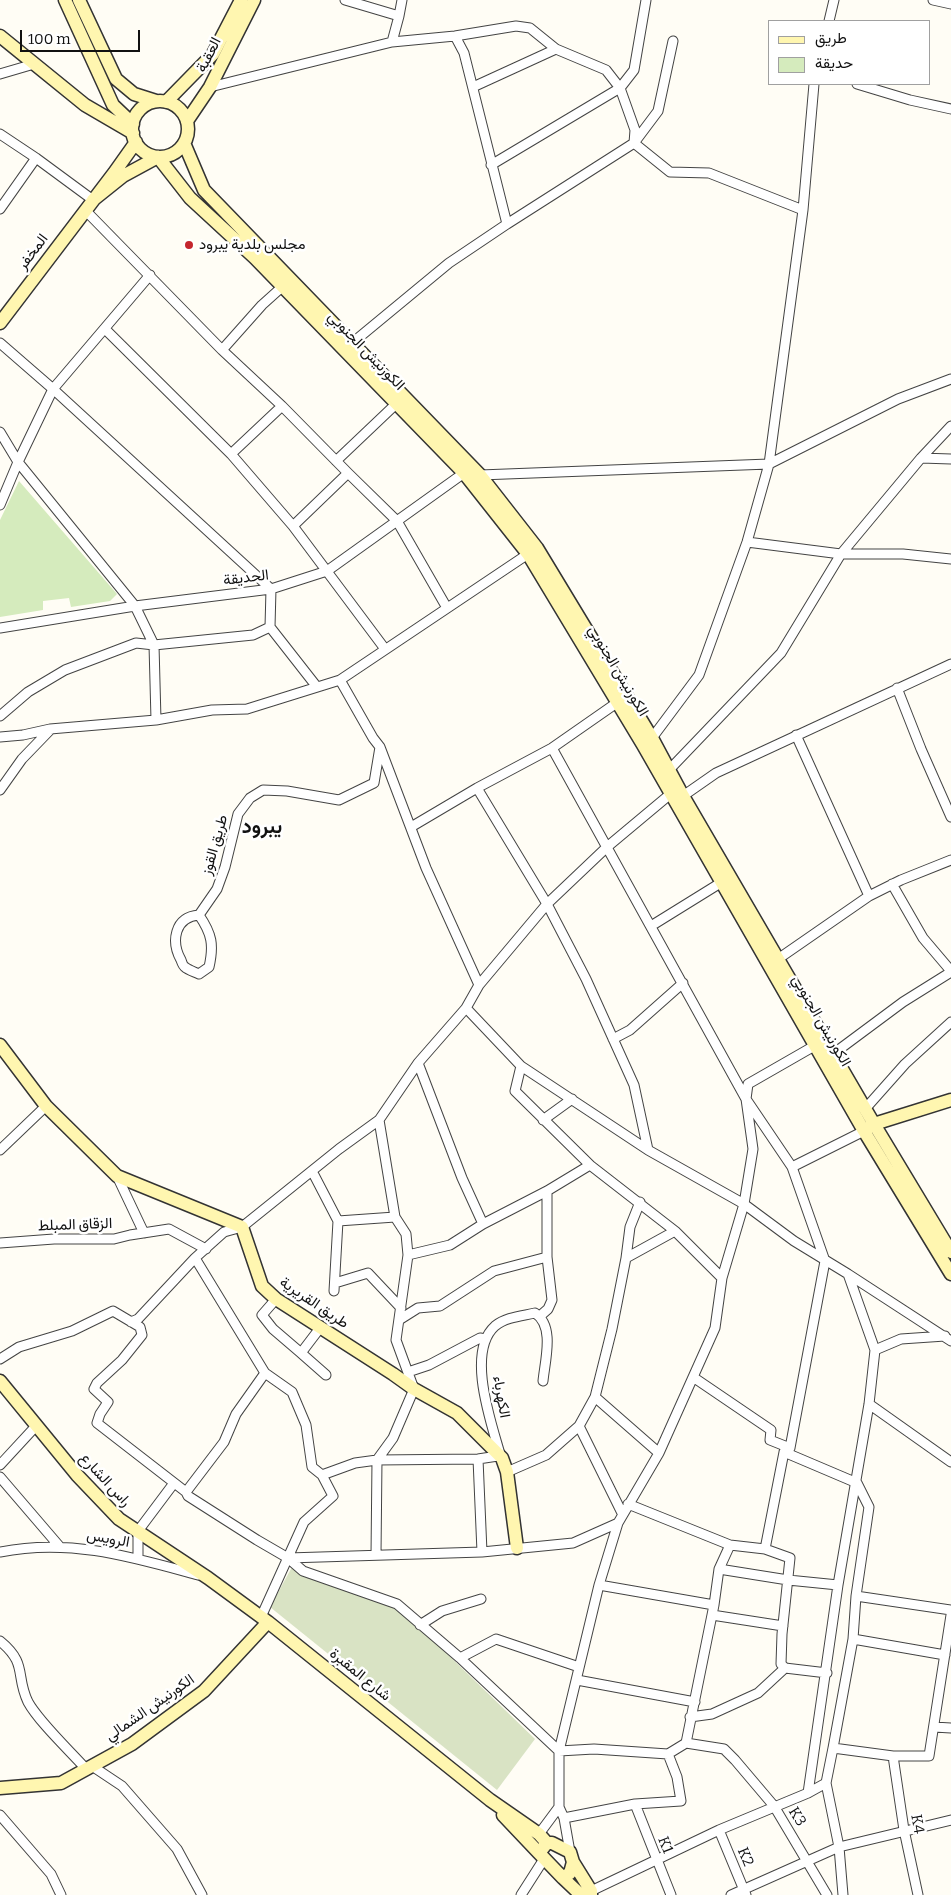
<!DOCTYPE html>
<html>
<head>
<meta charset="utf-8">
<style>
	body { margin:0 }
	#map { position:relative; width:951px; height:1895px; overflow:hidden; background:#fffdf5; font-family:Bitter,Vazirmatn,serif }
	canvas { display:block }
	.legend { position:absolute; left:768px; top:20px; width:162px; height:65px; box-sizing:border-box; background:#fff; border:1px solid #a0a0a0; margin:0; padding:6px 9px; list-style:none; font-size:15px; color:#111 }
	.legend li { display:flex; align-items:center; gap:10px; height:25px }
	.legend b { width:25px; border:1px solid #a0a0a0 }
	.scale { position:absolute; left:20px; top:30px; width:120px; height:22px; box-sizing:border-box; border:2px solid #111; border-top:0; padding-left:6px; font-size:15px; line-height:18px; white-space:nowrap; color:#111; -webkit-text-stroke:4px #fff; paint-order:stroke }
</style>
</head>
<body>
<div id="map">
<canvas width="951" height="1895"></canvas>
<ul class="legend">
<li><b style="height:6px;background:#fff6b0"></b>طريق</li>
<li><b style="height:14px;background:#d5ebbd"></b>حديقة</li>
</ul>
<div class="scale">100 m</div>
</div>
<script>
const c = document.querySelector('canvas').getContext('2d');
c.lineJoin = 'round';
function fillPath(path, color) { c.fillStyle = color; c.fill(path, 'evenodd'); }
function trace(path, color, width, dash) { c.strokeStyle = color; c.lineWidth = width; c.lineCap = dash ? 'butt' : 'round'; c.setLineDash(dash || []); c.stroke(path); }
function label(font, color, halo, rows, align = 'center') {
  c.font = font + ' Bitter,Vazirmatn,serif'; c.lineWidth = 5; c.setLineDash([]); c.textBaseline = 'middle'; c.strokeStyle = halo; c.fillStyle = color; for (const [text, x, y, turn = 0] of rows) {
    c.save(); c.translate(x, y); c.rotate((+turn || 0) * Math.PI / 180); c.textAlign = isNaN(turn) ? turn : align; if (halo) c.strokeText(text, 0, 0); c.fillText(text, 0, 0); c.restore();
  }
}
fillPath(new Path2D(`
	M 19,481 L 117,594 L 110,601 L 71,607 L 69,598 L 43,601 L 43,610 L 0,617 L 0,520 Z`), '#d5ebbd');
fillPath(new Path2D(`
	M 292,1567 L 403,1611 L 535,1739 L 497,1790 L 270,1607 Z`), '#d9e3c4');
const street = new Path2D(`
	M 345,0 L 399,16 L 392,42
	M 933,0 L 951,4
	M 399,16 L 402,0
	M 829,21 L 834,0
	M 455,36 L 464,53 L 507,224
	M 0,74 L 34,64
	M 857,84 L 910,100 L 951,109
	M 210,87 L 392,42 L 455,36 L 516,26 L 530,28 L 556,49 L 606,70 L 620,88 L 635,130 L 634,143 L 670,172 L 709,173 L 803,210
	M 473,87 L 556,49
	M 0,134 L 36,158 L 93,200
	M 491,165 L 620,88 L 634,70 L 646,0
	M 0,209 L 36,158
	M 85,210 L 222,350 L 282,406 L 348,473 L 397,521 L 447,608
	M 105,329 L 231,454 L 293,526 L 385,649
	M 0,343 L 53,389 L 271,589 L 270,627 L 317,687
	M 351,344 L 449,263 L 507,224 L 634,143 L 658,111 L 673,41
	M 222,350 L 262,305 L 282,287
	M 0,432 L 18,462 L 135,606 L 154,645 L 156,720
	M 231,454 L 282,406
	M 921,458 L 951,459
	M 336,461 L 396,404
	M 480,475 L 769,464 L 898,399 L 951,379
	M 0,505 L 18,462 L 53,389 L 150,275
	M 293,526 L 348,473
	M 747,542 L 841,554 L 903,554 L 951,559
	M 0,628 L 135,606 L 271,589 L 327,571 L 464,473
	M 340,680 L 373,738 L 380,747 L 426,868 L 479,985
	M 897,688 L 921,749 L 951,817
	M 0,716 L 28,692 L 65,670 L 136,643 L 154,645 L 253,635 L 270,627
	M 0,737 L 23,735 L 50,729 L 156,720 L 212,710 L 247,709 L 340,680 L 528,554
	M 652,738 L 699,675 L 747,542 L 769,464 L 803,210 L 814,84
	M 552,748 L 746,1099 L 792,1167 L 825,1261 L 790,1448 L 784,1452 L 765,1549
	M 669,770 L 781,653 L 841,554 L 921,458 L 951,426
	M 477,788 L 547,904 L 586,979 L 634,1085 L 648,1150
	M 0,790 L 22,759 L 50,730
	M 683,796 L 716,773 L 951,664
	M 411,827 L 477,788 L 552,748 L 618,702
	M 892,884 L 923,938 L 951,971
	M 869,896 L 901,880 L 951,860
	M 199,915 C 212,934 214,945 209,967 L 199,974 C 195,972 188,970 185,967 C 183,966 182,963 181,960 C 171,942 174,917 199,915 L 217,889 L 225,867 L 238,814 L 250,798 L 263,790 L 287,791 L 339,800 L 374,783 L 380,747
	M 651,926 L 722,882
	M 778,959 L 869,896 L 796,735
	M 466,1008 L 521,1066 L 648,1150 L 744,1204 L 794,1241 L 848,1274 L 951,1341
	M 613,1039 L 630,1030 L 683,983
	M 833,1054 L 903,1002 L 951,972
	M 418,1063 L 462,1178 L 483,1224
	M 521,1066 L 515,1091 L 590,1165 L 675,1231 L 722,1278
	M 865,1109 L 905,1064 L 951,1022
	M 543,1120 L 572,1099
	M 0,1150 L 46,1106
	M 792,1167 L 864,1131
	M 312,1171 L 338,1221 L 334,1291
	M 117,1176 L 144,1233
	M 338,1221 L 395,1217
	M 0,1243 L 54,1239 L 114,1239 L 130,1235 L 169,1229 L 206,1249
	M 408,1255 L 450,1245 L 483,1224 L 547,1191 L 590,1165
	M 195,1258 L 265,1373 L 292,1392 L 306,1425 L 312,1467 L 322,1475 L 333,1496 L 304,1522 L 261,1617
	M 626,1258 L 675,1231
	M 335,1283 L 368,1273 L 401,1308
	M 276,1299 L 262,1315 L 273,1329 L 301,1353 L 320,1328
	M 540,1316 L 548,1309 L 552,1300 L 547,1257 L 547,1191
	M 399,1320 L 418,1308 L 440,1306 L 494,1271 L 547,1257
	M 131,1322 L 138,1319 L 195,1258 L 224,1232 L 242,1227 L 339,1149 L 379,1120 L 418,1063 L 466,1008 L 479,985 L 547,904 L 607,847 L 674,791
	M 875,1350 L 901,1339 L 945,1336
	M 301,1353 L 326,1375
	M 0,1359 L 19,1347 L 72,1331 L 113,1311 L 140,1327 L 142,1335 L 122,1360 L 97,1383 L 94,1389 L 108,1402 L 100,1414 L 97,1423 L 186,1492 L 188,1496 L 257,1540 L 288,1558 L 482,1552 L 573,1543 L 618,1523
	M 408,1372 L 429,1365 L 480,1338 L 485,1339
	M 693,1377 L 771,1430 L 770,1440 L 790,1448
	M 595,1397 L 659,1453
	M 869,1404 L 951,1462
	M 579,1426 L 622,1513
	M 784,1452 L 857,1483 L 869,1507 L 856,1596 L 853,1639 L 833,1748
	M 500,1454 C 491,1422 466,1352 495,1326 C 506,1317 522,1316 535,1313 C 555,1326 545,1360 543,1381
	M 478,1459 L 482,1552
	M 0,1465 L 36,1426
	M 507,1472 L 546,1455 L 579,1426 L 595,1397 L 612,1329 L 626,1258 L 630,1227 L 640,1202
	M 322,1475 L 355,1463 L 377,1460 L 478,1459 L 498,1456
	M 0,1477 L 60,1547
	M 186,1492 L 224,1442 L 236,1414 L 265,1373
	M 628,1504 L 730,1545 L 765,1549 L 790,1558 L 782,1634 L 781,1664 L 785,1668 L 827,1673
	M 0,1552 C 70,1538 132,1557 198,1575
	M 376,1555 L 377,1460 L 393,1438 L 414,1389 L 396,1340 L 408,1255 L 406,1234 L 395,1217 L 379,1120
	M 138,1558 L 138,1531 L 174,1483
	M 288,1558 L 303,1571 L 397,1604 L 460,1658 L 559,1751 L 594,1749 L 668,1754 L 686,1743 L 714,1605 L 719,1569 L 730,1545
	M 719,1569 L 788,1580 L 838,1585
	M 599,1585 L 714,1605
	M 856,1596 L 951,1610
	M 712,1615 L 783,1626
	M 420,1625 L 442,1611 L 481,1599
	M 853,1639 L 945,1655
	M 0,1641 C 28,1664 15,1675 28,1702 C 39,1722 70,1751 86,1769
	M 460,1658 L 496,1639 L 579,1667
	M 577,1680 L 695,1702
	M 690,1717 L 712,1714 L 758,1693 L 785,1668
	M 934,1727 L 951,1728
	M 686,1743 L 724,1749 L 735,1760 L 774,1806 L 827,1895
	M 893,1756 L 904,1830 L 918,1895
	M 92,1766 L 122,1786 L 177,1849 L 202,1895
	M 826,1783 L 839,1847 L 843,1895
	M 808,1793 L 838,1585 L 869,1404 L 875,1350 L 848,1274
	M 635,1804 L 671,1895
	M 0,1815 L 51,1874 L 61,1895
	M 564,1818 L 635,1804 L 681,1801 L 677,1777 L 668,1754
	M 719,1830 L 746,1895
	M 539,1834 L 559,1807
	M 570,1852 L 564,1818 L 559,1807 L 559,1751 L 599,1585 L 618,1523 L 659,1453 L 715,1328 L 722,1278 L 744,1204 L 753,1149 L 746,1099 L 748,1084 L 816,1045
	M 591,1891 L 719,1830 L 808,1793 L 826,1783 L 833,1748 L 893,1756 L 929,1756 L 951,1615
	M 521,1895 L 544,1859
	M 731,1895 L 839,1847 L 951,1820`);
const secondary = new Path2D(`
	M 65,0 L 113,105 L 133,124
	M 79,0 L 116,79 L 134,94 L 156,101
	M 0,36 L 85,105 L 133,133
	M132 129a28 28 0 1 1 56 0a28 28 0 1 1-56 0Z
	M 166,102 L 213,54 L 241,0
	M 187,121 L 210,87 L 254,0
	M 184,143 L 204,190 L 480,475 L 537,548 L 652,738 L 683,796 L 874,1124 L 951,1252
	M 93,200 L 123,176 L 158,157 L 190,198 L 255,258 L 464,473 L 528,554 L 643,745 L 864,1131 L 951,1274
	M 0,323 L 114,173 L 136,142
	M 0,1045 L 46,1106 L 117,1176 L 242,1227 L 262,1286 L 276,1299 L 393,1374 L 414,1389 L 457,1413 L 502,1458 L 507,1472 L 517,1548
	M 868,1128 L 874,1124 L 951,1100
	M 0,1381 L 77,1475 L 119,1519 L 208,1578 L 268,1622 L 490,1800 L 539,1834 L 547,1843
	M 0,1788 L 61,1783 L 132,1744 L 204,1691 L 268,1622
	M 503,1815 L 539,1853
	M 547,1843 L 552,1843 L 570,1852 L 573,1862 L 570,1873 L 563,1878 L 539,1853 Z
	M 573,1862 L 591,1891 L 591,1895
	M 563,1878 L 581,1895`);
trace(street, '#444', 11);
trace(secondary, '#333', 15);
trace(street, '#fff', 9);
trace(secondary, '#fff6b0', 12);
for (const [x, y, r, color] of [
	[189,245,5,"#c4262e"]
]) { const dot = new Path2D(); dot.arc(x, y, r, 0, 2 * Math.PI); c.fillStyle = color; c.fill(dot); trace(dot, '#fff', 2); }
label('15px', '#111', '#fff', [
	["العقبة",209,55,-63],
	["المخفر",33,252,-53],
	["الكورنيش الجنوبي",366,351,46],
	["الحديقة",246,578,-7],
	["الكورنيش الجنوبي",618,671,59],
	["طريق القوز",215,845,-74],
	["الكورنيش الجنوبي",821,1021,60],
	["الزقاق المبلط",75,1225,-2],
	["طريق القريرية",314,1303,34],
	["الكهرباء",501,1397,80],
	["راس الشارع",105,1480,47],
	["الرويس",108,1539,10],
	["شارع المقبرة",360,1675,39],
	["الكورنيش الشمالي",150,1708,-35],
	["K3",797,1817,58],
	["K4",917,1824,80],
	["K1",665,1845,69],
	["K2",745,1857,67]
]);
label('15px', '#111', '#fff', [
	["مجلس بلدية يبرود",199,245]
], 'left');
label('bold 20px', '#111', '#fff', [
	["يبرود",262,827]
]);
</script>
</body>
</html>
